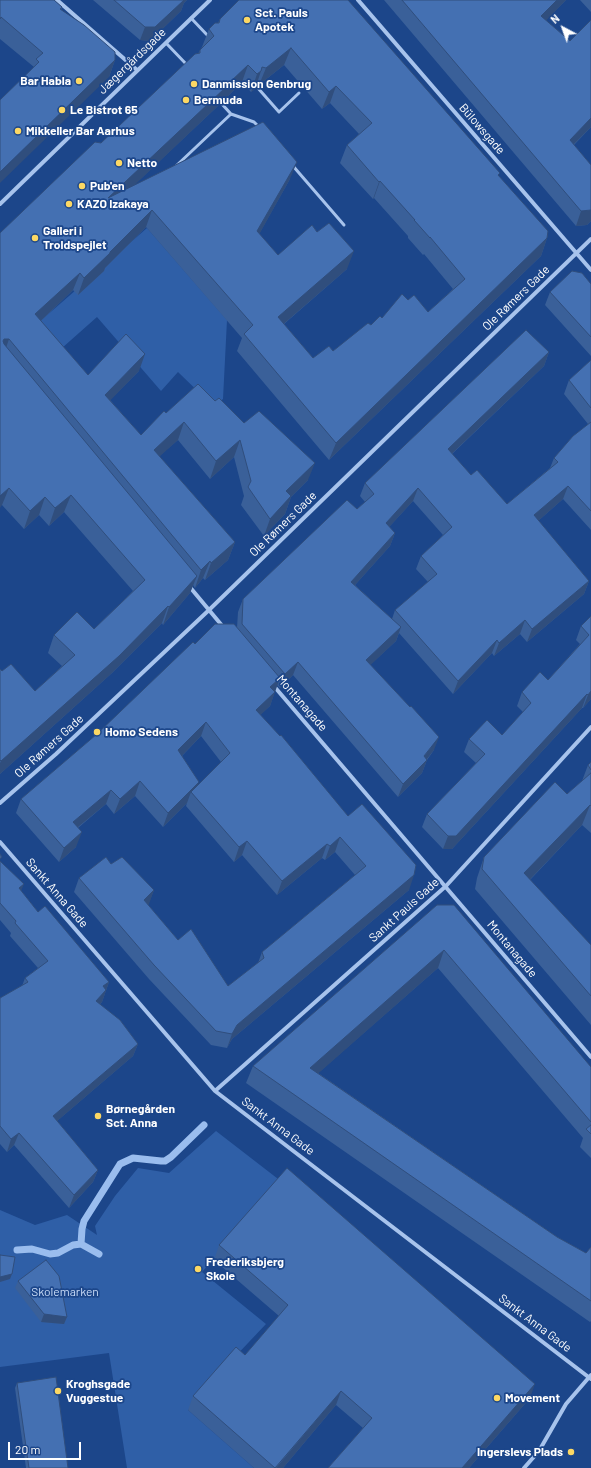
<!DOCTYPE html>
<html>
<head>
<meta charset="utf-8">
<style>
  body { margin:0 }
  #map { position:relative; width:591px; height:1468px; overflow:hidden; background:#1c468a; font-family:Barlow,sans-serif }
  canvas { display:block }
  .north { position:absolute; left:543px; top:8px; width:40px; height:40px; -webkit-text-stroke:3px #1c468a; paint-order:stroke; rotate:319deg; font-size:11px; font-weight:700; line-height:16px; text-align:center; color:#fff }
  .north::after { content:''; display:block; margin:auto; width:14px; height:18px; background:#fff; clip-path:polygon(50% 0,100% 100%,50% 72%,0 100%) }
  .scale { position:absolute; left:8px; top:1442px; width:73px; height:18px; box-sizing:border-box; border:2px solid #fff; border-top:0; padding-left:5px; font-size:12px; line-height:14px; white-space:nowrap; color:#fff; -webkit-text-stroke:3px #1c468a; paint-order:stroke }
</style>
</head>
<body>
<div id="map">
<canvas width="591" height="1468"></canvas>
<div class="north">N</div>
<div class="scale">20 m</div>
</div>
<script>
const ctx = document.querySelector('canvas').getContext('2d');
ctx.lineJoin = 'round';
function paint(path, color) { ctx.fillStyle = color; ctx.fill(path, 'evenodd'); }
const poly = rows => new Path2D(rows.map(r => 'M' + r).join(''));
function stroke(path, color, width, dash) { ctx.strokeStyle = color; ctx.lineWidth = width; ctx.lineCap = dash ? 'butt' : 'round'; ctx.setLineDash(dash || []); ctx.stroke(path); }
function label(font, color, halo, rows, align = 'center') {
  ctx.font = font + ' Barlow,sans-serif'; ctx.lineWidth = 3.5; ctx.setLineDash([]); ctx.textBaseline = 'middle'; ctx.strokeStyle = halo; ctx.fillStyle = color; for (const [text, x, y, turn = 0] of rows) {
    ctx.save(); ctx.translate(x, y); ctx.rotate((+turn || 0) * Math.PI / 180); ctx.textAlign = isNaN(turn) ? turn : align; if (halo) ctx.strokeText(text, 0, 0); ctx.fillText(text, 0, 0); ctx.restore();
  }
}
paint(poly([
  [147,228,227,320,223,399,213,406,178,372,161,391,97,317,53,356,30,330],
  [216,1131,282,1182,202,1272,266,1324,231,1361,188,1410,254,1468,127,1468,109,1353,0,1367,0,1210,35,1225,67,1215,97,1235,95,1226,115,1196,138,1168,169,1173]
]), '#2f5fa7');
stroke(poly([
  [81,1244,82,1229,84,1221,120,1164,133,1158,161,1161,165,1161,171,1157,204,1125],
  [17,1250,32,1249,50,1254,58,1253,73,1245,81,1244,99,1254]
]), '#9abdee', 7);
stroke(poly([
  [191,18,209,37],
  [166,43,188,66],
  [257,87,279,112,299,93],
  [221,103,231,114,254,122,259,127],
  [176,166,231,114],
  [293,166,344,225]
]), '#a7c3ec', 3);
stroke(poly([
  [57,0,137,70],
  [358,0,591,270],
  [0,204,210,0],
  [189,586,224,628],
  [273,685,591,1057],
  [0,803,56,754,209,610,591,239],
  [0,842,215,1091,591,1379],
  [215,1091,446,886,591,727],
  [524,1468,539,1451,566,1404,591,1375]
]), '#a7c3ec', 4);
paint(poly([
  [0,0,62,7,61,10,115,60,109,77,34,67,0,39],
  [93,0,187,0,184,3,181,11,150,41,140,40],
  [239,0,499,176,547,238,541,256,329,460,237,351,242,338,146,227,105,268,104,271,78,295,73,290,41,321,88,375,139,371,110,400,141,435,166,413,215,401,244,423,308,480,291,497,285,514,264,536,241,505,244,496,234,457,210,479,178,440,159,456,235,542,228,560,205,580,203,578,195,588,193,585,190,593,163,625,162,623,112,673,0,774,0,669,2,671,35,691,62,666,48,653,54,635,94,629,133,591,64,512,49,526,39,515,24,529,2,505,0,233,101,143,198,54,200,50,202,47,209,29,218,23,220,19],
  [284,65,322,109,330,103,359,134,347,145,340,163,373,199,374,198,408,236,408,238,423,255,424,254,453,289,428,312,408,300,333,351,313,358,284,324,347,269,278,255,259,234,290,179,133,186,219,105,220,101,223,101,242,82,251,92,255,89,256,85,259,85],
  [384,0,566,0,546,20,570,41,591,20,591,127,574,145,591,165,591,221,587,225,576,226],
  [580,0,591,0,591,12],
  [591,284,591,356,545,305,550,292],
  [549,352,544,366,452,454,471,475,507,504,550,468,554,458,588,424,564,394,569,380,591,360,591,530,563,499,538,521,589,581,584,594,527,642,520,634,494,656,492,653,453,694,399,633,396,641,370,665,434,750,427,760,422,773,398,797,293,675,280,688,277,685,270,706,260,715,409,890,232,1039,227,1048,211,1045,149,979,74,892,79,878,111,864,154,890,148,905,178,940,228,986,258,963,262,952,355,875,335,852,325,860,322,858,277,895,242,855,234,862,186,806,187,803,163,827,135,796,114,814,106,804,78,828,76,847,59,862,16,813,21,799,97,734,195,644,237,628,238,612,243,599,357,509,365,502,360,496,365,483],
  [413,501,443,535,421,556,416,569,428,582,395,610,392,619,355,585,390,546,395,533,389,527],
  [201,736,221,762,198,785,182,756],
  [591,616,591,699,583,708,582,708,452,849,443,849,422,827,427,814,476,763,464,752,469,739,502,735,523,712,517,706,522,692,548,680,580,644,576,640,581,626],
  [591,762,591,833,582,825,530,880,591,945,591,1025,475,889,477,878,484,857,567,794,582,781,588,765],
  [0,854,0,861,21,891,38,912,109,982,102,1002,100,1004,138,1044,133,1056,57,1121,98,1170,93,1182,69,1208,14,1145,7,1152,0,1144,0,998,22,986,25,978,38,968,10,936,11,933,0,920],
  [437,905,591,1067,591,1158,580,1147,583,1138,438,968,318,1073,557,1237,586,1253,591,1247,591,1321,590,1322,246,1083,253,1066],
  [219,1245,530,1398,469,1468,328,1468,363,1428,336,1405,283,1468,254,1468,188,1410,193,1396,245,1355,279,1316,214,1260],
  [18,1281,67,1317,64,1324,41,1322,15,1288],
  [17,1383,68,1468,26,1468,15,1388]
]), '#3a6099');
paint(poly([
  [182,0,187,0,184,3,181,11,150,41,140,40,145,27],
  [557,0,566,0,536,31,541,16],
  [291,48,284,65,259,85,266,68],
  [115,60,109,77,0,183,0,172],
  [248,65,242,82,223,101,220,101,219,105,102,216,108,198,225,84],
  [261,71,255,89,251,92,257,74],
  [336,86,330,103,322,109,329,92],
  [591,118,591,127,564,154,570,140],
  [297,162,290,179,251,249,257,231],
  [380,181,374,198,373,199,379,182],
  [152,210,146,227,105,268,104,271,78,295,84,278],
  [591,210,591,221,587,225,576,226,581,211],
  [547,238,541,256,329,460,336,443],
  [354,251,347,269,272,334,278,317],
  [80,273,73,290,29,332,35,314],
  [4,339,9,339,3,357,3,341],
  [549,352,544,366,443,462,448,449],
  [145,354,139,371,99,412,105,395],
  [184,422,178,440,148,467,154,450],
  [240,440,234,457,210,479,216,461],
  [315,463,308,480,291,497,285,514,264,536,270,519,286,491],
  [568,486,563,499,529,529,534,515],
  [9,488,2,505,0,508,0,496],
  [418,488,413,501,381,536,386,523],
  [71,495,64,512,49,526,55,508],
  [45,497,39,515,24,529,30,511],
  [395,533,390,546,346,595,351,582],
  [235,542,228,560,205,580,211,563],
  [210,561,203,578,195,588,201,570],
  [197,576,190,593,163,625,169,607],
  [589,581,584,594,527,642,532,629],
  [168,606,162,623,112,673,0,774,0,763,1,761],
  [525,620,520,634,494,656,499,643],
  [401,627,396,641,361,674,366,660],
  [497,640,492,653,453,694,458,681],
  [298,662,293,675,280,688,285,674],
  [280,678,270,706,251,724,256,710,270,687],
  [591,691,591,699,583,708,588,695],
  [587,694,582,708,452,849,443,849,448,836],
  [206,722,201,736,173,765,178,750],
  [439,737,434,750,423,764,427,760,422,773,398,797,403,784],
  [140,781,135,796,114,814,120,799],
  [199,782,194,795,191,792,187,803,163,827,168,813],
  [111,790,106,804,67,836,73,822],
  [590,805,582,825,516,894,524,873],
  [82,832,76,847,59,862,64,848],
  [340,837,335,852,325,860,330,846],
  [247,841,242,855,234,862,239,847],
  [327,844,322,858,277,895,282,881],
  [414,875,409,890,232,1039,227,1048,232,1034,237,1025],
  [24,884,19,896,19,888],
  [154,890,149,904,139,915,144,900],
  [444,950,438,968,304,1086,310,1068],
  [109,982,102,1002,91,1013,96,1001,103,986],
  [138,1044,133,1056,49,1128,53,1116],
  [19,1133,14,1145,7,1152,11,1139],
  [98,1170,93,1182,69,1208,74,1195],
  [12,1274,10,1279,0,1282,0,1277],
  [44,1314,67,1317,64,1324,41,1322],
  [535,1384,530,1398,469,1468,462,1468],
  [341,1391,336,1405,283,1468,276,1468]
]), '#304e7d');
const building = poly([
  [0,0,54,0,62,7,60,9,84,25,115,52,115,60,0,172,0,100,39,62,36,59,43,53,1,17,0,19,0,0],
  [114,0,184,0,155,27,145,27,114,0],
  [239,0,348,0,500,173,498,175,548,231,547,238,336,443,244,334,253,325,152,210,110,252,110,253,84,278,80,273,35,314,88,375,126,334,145,354,105,395,141,435,164,411,166,413,198,384,215,401,219,398,244,423,259,411,315,463,286,491,291,496,270,519,248,487,251,481,240,440,216,461,184,422,154,450,235,542,211,563,210,561,201,570,9,339,4,339,3,341,4,344,197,576,169,607,168,606,119,656,1,761,0,760,0,669,2,671,11,664,35,691,75,655,54,635,77,612,94,629,145,580,71,495,55,508,45,497,30,511,9,488,0,496,0,233,95,142,101,143,195,54,200,53,200,50,214,36,209,29,215,23,219,23,220,19,239,0],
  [291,48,329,92,336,86,372,123,347,145,379,182,380,181,415,220,414,220,430,238,430,237,465,279,428,312,414,295,408,300,402,294,382,318,380,316,371,325,368,323,333,351,329,346,313,358,278,317,354,251,329,223,317,232,312,225,278,255,257,231,297,162,263,122,108,198,225,88,225,84,229,83,248,65,257,74,261,71,262,67,266,68,291,48],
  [402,0,557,0,541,16,570,41,591,20,591,118,570,140,591,165,591,210,581,211,402,0],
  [572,271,582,273,591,284,591,337,550,292,572,271],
  [526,330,549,352,448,449,471,475,477,470,507,504,558,462,554,458,573,436,591,422,591,511,568,486,534,515,589,581,532,629,525,620,499,643,497,640,458,681,395,610,437,574,421,556,452,527,418,488,386,523,395,533,351,582,401,627,366,660,410,707,411,706,439,737,424,756,427,760,403,784,298,662,285,674,242,624,243,599,347,500,357,509,374,494,365,483,526,330],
  [591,360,591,408,569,380,591,360],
  [591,616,591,691,588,695,587,694,456,836,448,836,427,814,485,754,469,739,487,720,502,735,531,703,522,692,540,672,548,680,589,635,581,626,591,616],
  [215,624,234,624,280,678,270,687,275,692,256,710,280,736,281,735,348,816,362,804,416,865,414,875,237,1025,232,1034,216,1031,154,965,79,878,106,857,111,864,122,857,154,890,144,900,178,940,191,929,228,986,264,958,262,952,366,866,340,837,330,846,327,844,282,881,247,841,239,847,191,792,230,753,206,722,178,750,199,782,168,813,140,781,120,799,111,790,73,822,82,832,64,848,21,799,97,734,193,642,195,644,215,624],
  [591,762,591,770,588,765,591,762],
  [591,773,591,806,590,805,524,873,591,945,591,996,482,869,484,857,555,782,567,794,591,773],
  [0,854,2,857,0,859,0,854],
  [0,861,24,884,19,888,38,912,45,906,109,982,103,986,106,990,96,1001,120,1020,138,1044,53,1116,98,1170,74,1195,19,1133,11,1139,0,1126,0,998,28,982,25,978,48,961,15,923,16,921,0,903,0,861],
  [437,905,454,905,591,1067,591,1122,444,950,310,1068,557,1237,586,1253,591,1247,591,1301,253,1066,437,905],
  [591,1125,591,1134,586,1129,591,1125],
  [287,1168,535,1384,462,1468,328,1468,372,1418,341,1391,275,1468,193,1396,236,1347,245,1355,288,1305,219,1245,287,1168],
  [0,1255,15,1257,12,1274,0,1277,0,1255],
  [46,1260,59,1276,67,1317,44,1314,18,1281,46,1260],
  [56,1377,68,1468,29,1468,17,1383,56,1377]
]);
paint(building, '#4470b2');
stroke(building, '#304e7d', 1);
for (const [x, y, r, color] of [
  [247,20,4,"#fcd864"],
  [79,81,4,"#fcd864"],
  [194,84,4,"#fcd864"],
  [186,100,4,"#fcd864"],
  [62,110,4,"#fcd864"],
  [18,131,4,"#fcd864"],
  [119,163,4,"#fcd864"],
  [82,186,4,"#fcd864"],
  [69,204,4,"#fcd864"],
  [35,238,4,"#fcd864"],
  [97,732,4,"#fcd864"],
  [98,1116,4,"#fcd864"],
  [198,1269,4,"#fcd864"],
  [58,1391,4,"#fcd864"],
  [497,1398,4,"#fcd864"],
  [571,1452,4,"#fcd864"]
]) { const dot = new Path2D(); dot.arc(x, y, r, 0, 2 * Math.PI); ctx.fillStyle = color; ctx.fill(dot); stroke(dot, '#1c468a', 1.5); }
label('bold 12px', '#fff', '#1c468a', [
  ["Sct. Pauls",255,13],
  ["Apotek",255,27],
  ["Bar Habla",71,81,"right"],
  ["Danmission Genbrug",202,84],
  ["Bermuda",194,100],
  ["Le Bistrot 65",70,110],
  ["Mikkeller Bar Aarhus",26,131],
  ["Netto",127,163],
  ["Pub'en",90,186],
  ["KAZO Izakaya",77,204],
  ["Galleri i",43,231],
  ["Troldspejlet",43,245],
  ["Homo Sedens",105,732],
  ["Børnegården",106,1109],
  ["Sct. Anna",106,1123],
  ["Frederiksbjerg",206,1262],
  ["Skole",206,1276],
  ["Kroghsgade",66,1384],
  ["Vuggestue",66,1398],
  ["Movement",505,1398],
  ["Ingerslevs Plads",563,1452,"right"]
], 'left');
label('12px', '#fff', '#1c468a', [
  ["Jægergårdsgade",132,61,-44],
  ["Bülowsgade",482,129,49],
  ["Ole Rømers Gade",516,298,-44],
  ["Ole Rømers Gade",283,524,-44],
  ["Montanagade",302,703,49],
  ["Ole Rømers Gade",49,746,-42],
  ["Sankt Anna Gade",57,893,49],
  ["Sankt Pauls Gade",404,910,-42],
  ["Montanagade",512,949,50],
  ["Sankt Anna Gade",278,1126,37],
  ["Sankt Anna Gade",535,1323,37]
]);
label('12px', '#ccdef9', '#1c468a', [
  ["Skolemarken",65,1292]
]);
</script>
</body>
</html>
